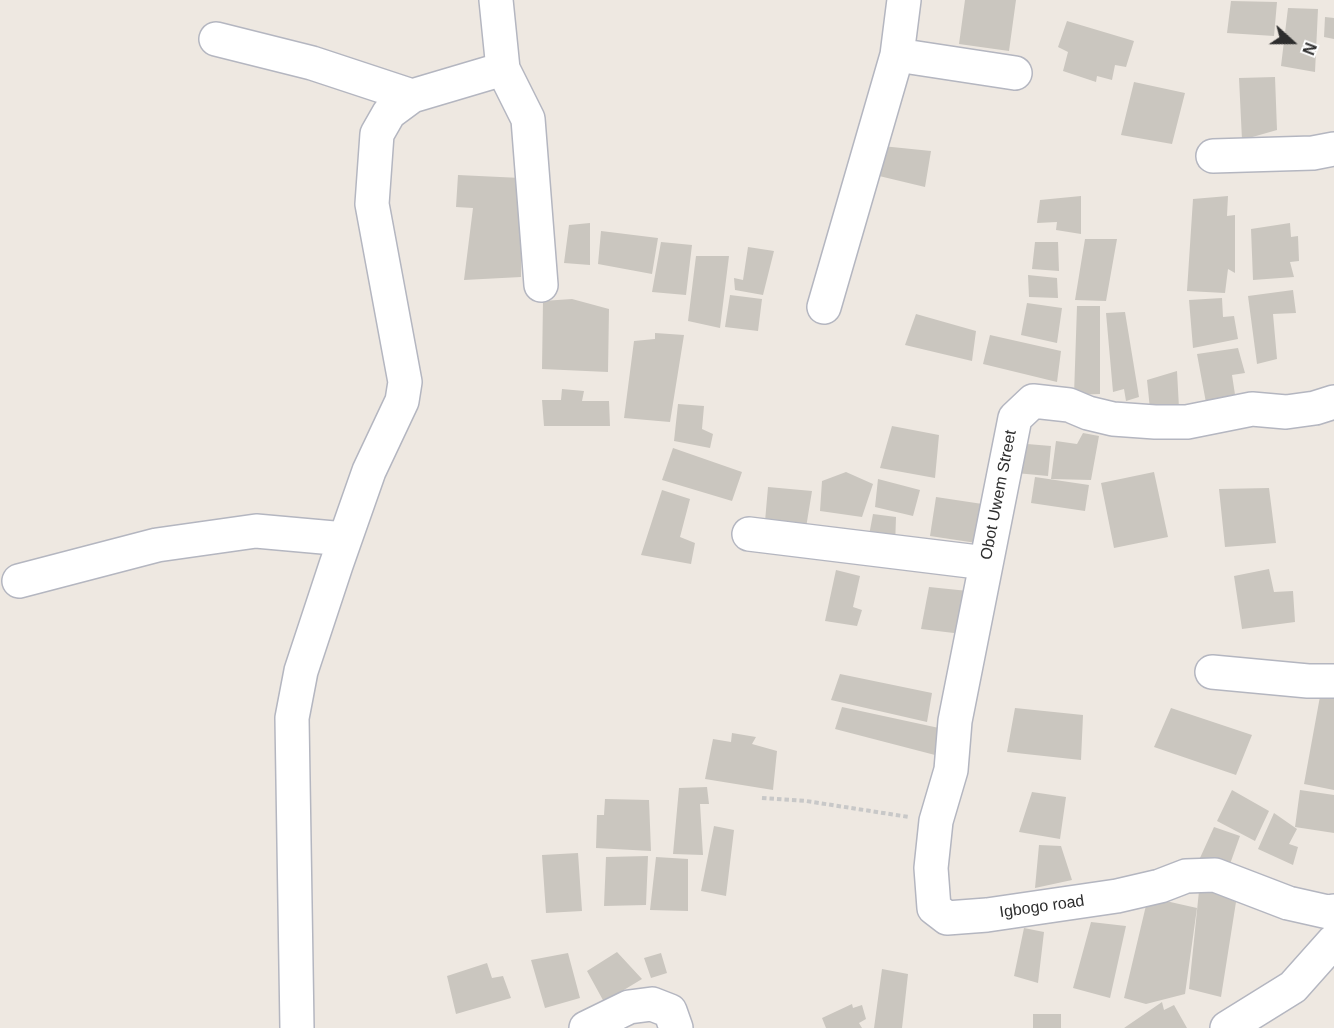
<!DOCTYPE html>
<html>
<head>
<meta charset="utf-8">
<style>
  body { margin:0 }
  #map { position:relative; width:1334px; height:1028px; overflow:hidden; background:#eee8e1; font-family:Helvetica,sans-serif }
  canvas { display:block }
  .north { position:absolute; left:1262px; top:12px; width:60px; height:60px; -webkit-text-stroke:4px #fff; paint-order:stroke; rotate:111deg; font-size:16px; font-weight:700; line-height:24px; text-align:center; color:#2d2d2d }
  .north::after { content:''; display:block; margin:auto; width:21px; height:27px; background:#2d2d2d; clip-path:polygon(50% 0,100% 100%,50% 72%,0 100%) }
</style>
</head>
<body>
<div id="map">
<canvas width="1334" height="1028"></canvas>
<div class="north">N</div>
</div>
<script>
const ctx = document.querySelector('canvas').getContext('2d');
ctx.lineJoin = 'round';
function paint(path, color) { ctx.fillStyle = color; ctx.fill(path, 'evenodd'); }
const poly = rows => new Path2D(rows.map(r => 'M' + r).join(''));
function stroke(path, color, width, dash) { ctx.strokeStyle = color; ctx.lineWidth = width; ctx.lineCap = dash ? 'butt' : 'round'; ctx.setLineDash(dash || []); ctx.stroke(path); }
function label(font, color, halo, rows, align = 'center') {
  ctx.font = font + ' Helvetica,sans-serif'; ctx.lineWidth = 5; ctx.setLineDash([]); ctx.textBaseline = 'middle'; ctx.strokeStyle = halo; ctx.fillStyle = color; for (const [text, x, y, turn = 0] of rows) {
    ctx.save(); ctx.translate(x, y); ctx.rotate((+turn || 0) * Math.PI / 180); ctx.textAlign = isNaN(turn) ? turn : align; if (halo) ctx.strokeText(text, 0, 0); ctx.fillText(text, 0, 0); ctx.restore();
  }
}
paint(poly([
  [965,0,1016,0,1009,51,959,44],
  [1231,1,1277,2,1274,36,1227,33],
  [1288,8,1318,9,1315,72,1281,66],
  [1325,17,1334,18,1334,39,1324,37],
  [1067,21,1134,41,1126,67,1115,65,1112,80,1097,76,1096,82,1063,71,1068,52,1058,47],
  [1275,77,1277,130,1242,140,1239,78],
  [1134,82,1185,93,1172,144,1121,135],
  [882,146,931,151,925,187,875,175],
  [458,175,521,178,521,277,464,280,473,208,456,207],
  [1081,196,1081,234,1056,230,1057,222,1037,223,1040,200],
  [1228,196,1227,216,1235,215,1235,273,1228,269,1225,293,1187,291,1193,199],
  [590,223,590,265,564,263,569,225],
  [1290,223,1291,237,1298,236,1299,261,1290,262,1294,277,1253,280,1251,229],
  [601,231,658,238,652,274,598,264],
  [1085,239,1117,239,1106,301,1075,300],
  [661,242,692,245,686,295,652,292],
  [1035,242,1058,242,1059,271,1032,269],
  [748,247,774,251,763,295,735,290,734,278,743,280],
  [696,256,729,256,720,328,688,321],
  [1028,275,1057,278,1058,298,1029,297],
  [1293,290,1296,313,1273,314,1277,359,1257,364,1248,296],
  [730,295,762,299,758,331,725,327],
  [1222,298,1223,317,1234,316,1238,339,1193,348,1189,300],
  [572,299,609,309,608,372,542,369,543,301],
  [1027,303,1062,308,1057,343,1021,335],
  [1077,306,1100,306,1100,394,1074,395],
  [1125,312,1139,397,1126,401,1124,389,1113,392,1106,313],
  [916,314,976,331,972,361,905,345],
  [655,333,684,335,670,422,624,418,634,341,655,339],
  [990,335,1061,351,1057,382,983,364],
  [1238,348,1245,373,1232,375,1236,401,1207,408,1197,354],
  [1177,371,1179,408,1150,409,1147,380],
  [562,389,584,391,582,401,609,401,610,426,544,426,542,400,561,400],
  [678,404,704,406,702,429,713,434,710,448,674,441],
  [892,426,939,435,935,478,880,468],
  [1083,433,1099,436,1091,480,1051,479,1056,441,1077,444],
  [1027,444,1051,446,1048,476,1016,473],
  [673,448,742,472,732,501,662,480],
  [846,472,873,484,862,517,820,511,822,481],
  [1154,472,1168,537,1114,548,1101,483],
  [1035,477,1089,485,1085,511,1031,503],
  [878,479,920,490,913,516,875,507],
  [768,487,812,491,805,534,764,533],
  [1269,488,1276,543,1225,547,1219,489],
  [662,490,690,499,680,537,695,543,691,564,641,555],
  [936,497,989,505,983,544,930,536],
  [873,514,896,517,895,547,867,546],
  [1269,569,1274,592,1293,591,1295,622,1242,629,1234,576],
  [836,570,860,576,853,607,862,610,857,626,825,621],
  [929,587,968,591,962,634,921,629],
  [840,674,932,693,927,722,831,700],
  [1321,691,1334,693,1334,790,1304,784],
  [842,707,939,728,935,755,835,729],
  [1015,708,1083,715,1081,760,1007,752],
  [1171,708,1252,735,1236,775,1154,747],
  [732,733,756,737,752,744,777,751,773,790,705,779,713,739,731,742],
  [707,787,709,804,700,804,703,855,673,854,679,788],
  [1232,790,1269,811,1255,841,1217,821],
  [1300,790,1334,795,1334,833,1295,827],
  [1032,792,1066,797,1060,839,1019,832],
  [605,799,649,800,651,851,596,848,597,815,604,815],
  [1274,813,1297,829,1289,844,1298,847,1293,865,1258,849],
  [714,826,734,830,726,896,701,891],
  [1214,827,1240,836,1230,864,1200,858],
  [1039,845,1061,846,1072,880,1035,888],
  [578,853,582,911,546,913,542,855],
  [648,856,646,905,604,906,606,857],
  [656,857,688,859,688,911,650,910],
  [1199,891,1217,893,1236,902,1221,997,1189,989],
  [1148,897,1197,908,1185,994,1146,1004,1124,998],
  [1091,922,1126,926,1110,998,1073,988],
  [1024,928,1044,932,1038,983,1014,976],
  [617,952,642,979,604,1002,587,971],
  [568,953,580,998,545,1008,531,960],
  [661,953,667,973,651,978,644,958],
  [487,963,492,978,503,976,511,998,456,1014,447,976],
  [882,969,908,974,902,1028,874,1028],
  [1162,1002,1164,1010,1174,1005,1187,1028,1124,1028],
  [852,1004,853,1008,862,1005,866,1019,859,1023,862,1028,826,1028,822,1018],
  [1033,1014,1061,1014,1061,1028,1033,1028]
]), '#cac6bf');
const minor = poly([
  [496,0,503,69,528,119,541,285],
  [216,39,312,63,412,96],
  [897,55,1015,73],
  [1213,156,1313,153,1334,149],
  [824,307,897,55,904,0],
  [1334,402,1315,408,1286,412,1252,409,1187,422,1155,422,1113,419,1088,413,1069,405,1033,401,1015,418,955,721,951,770,936,821,931,868,934,908,947,918,987,915,1117,896,1160,886,1186,876,1215,875,1288,903,1328,912,1334,911],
  [749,534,986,563],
  [19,581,157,545,256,531,345,539],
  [1212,672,1308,681,1334,681],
  [297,1028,292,718,301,671,336,565,369,471,402,401,405,382,372,204,377,134,389,113,412,96,503,69],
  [586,1028,629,1007,652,1004,670,1011,676,1028],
  [1227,1028,1293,987,1334,941]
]);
stroke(minor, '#b4b6c0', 36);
stroke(poly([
  [762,798,806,801,909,817]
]), '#c8c8c8', 4, [4.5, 3]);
stroke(minor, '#fff', 33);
label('16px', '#2d2d2d', '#fff', [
  ["Obot Uwem Street",999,495,-79],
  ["Igbogo road",1042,907,-8]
]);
</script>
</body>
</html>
